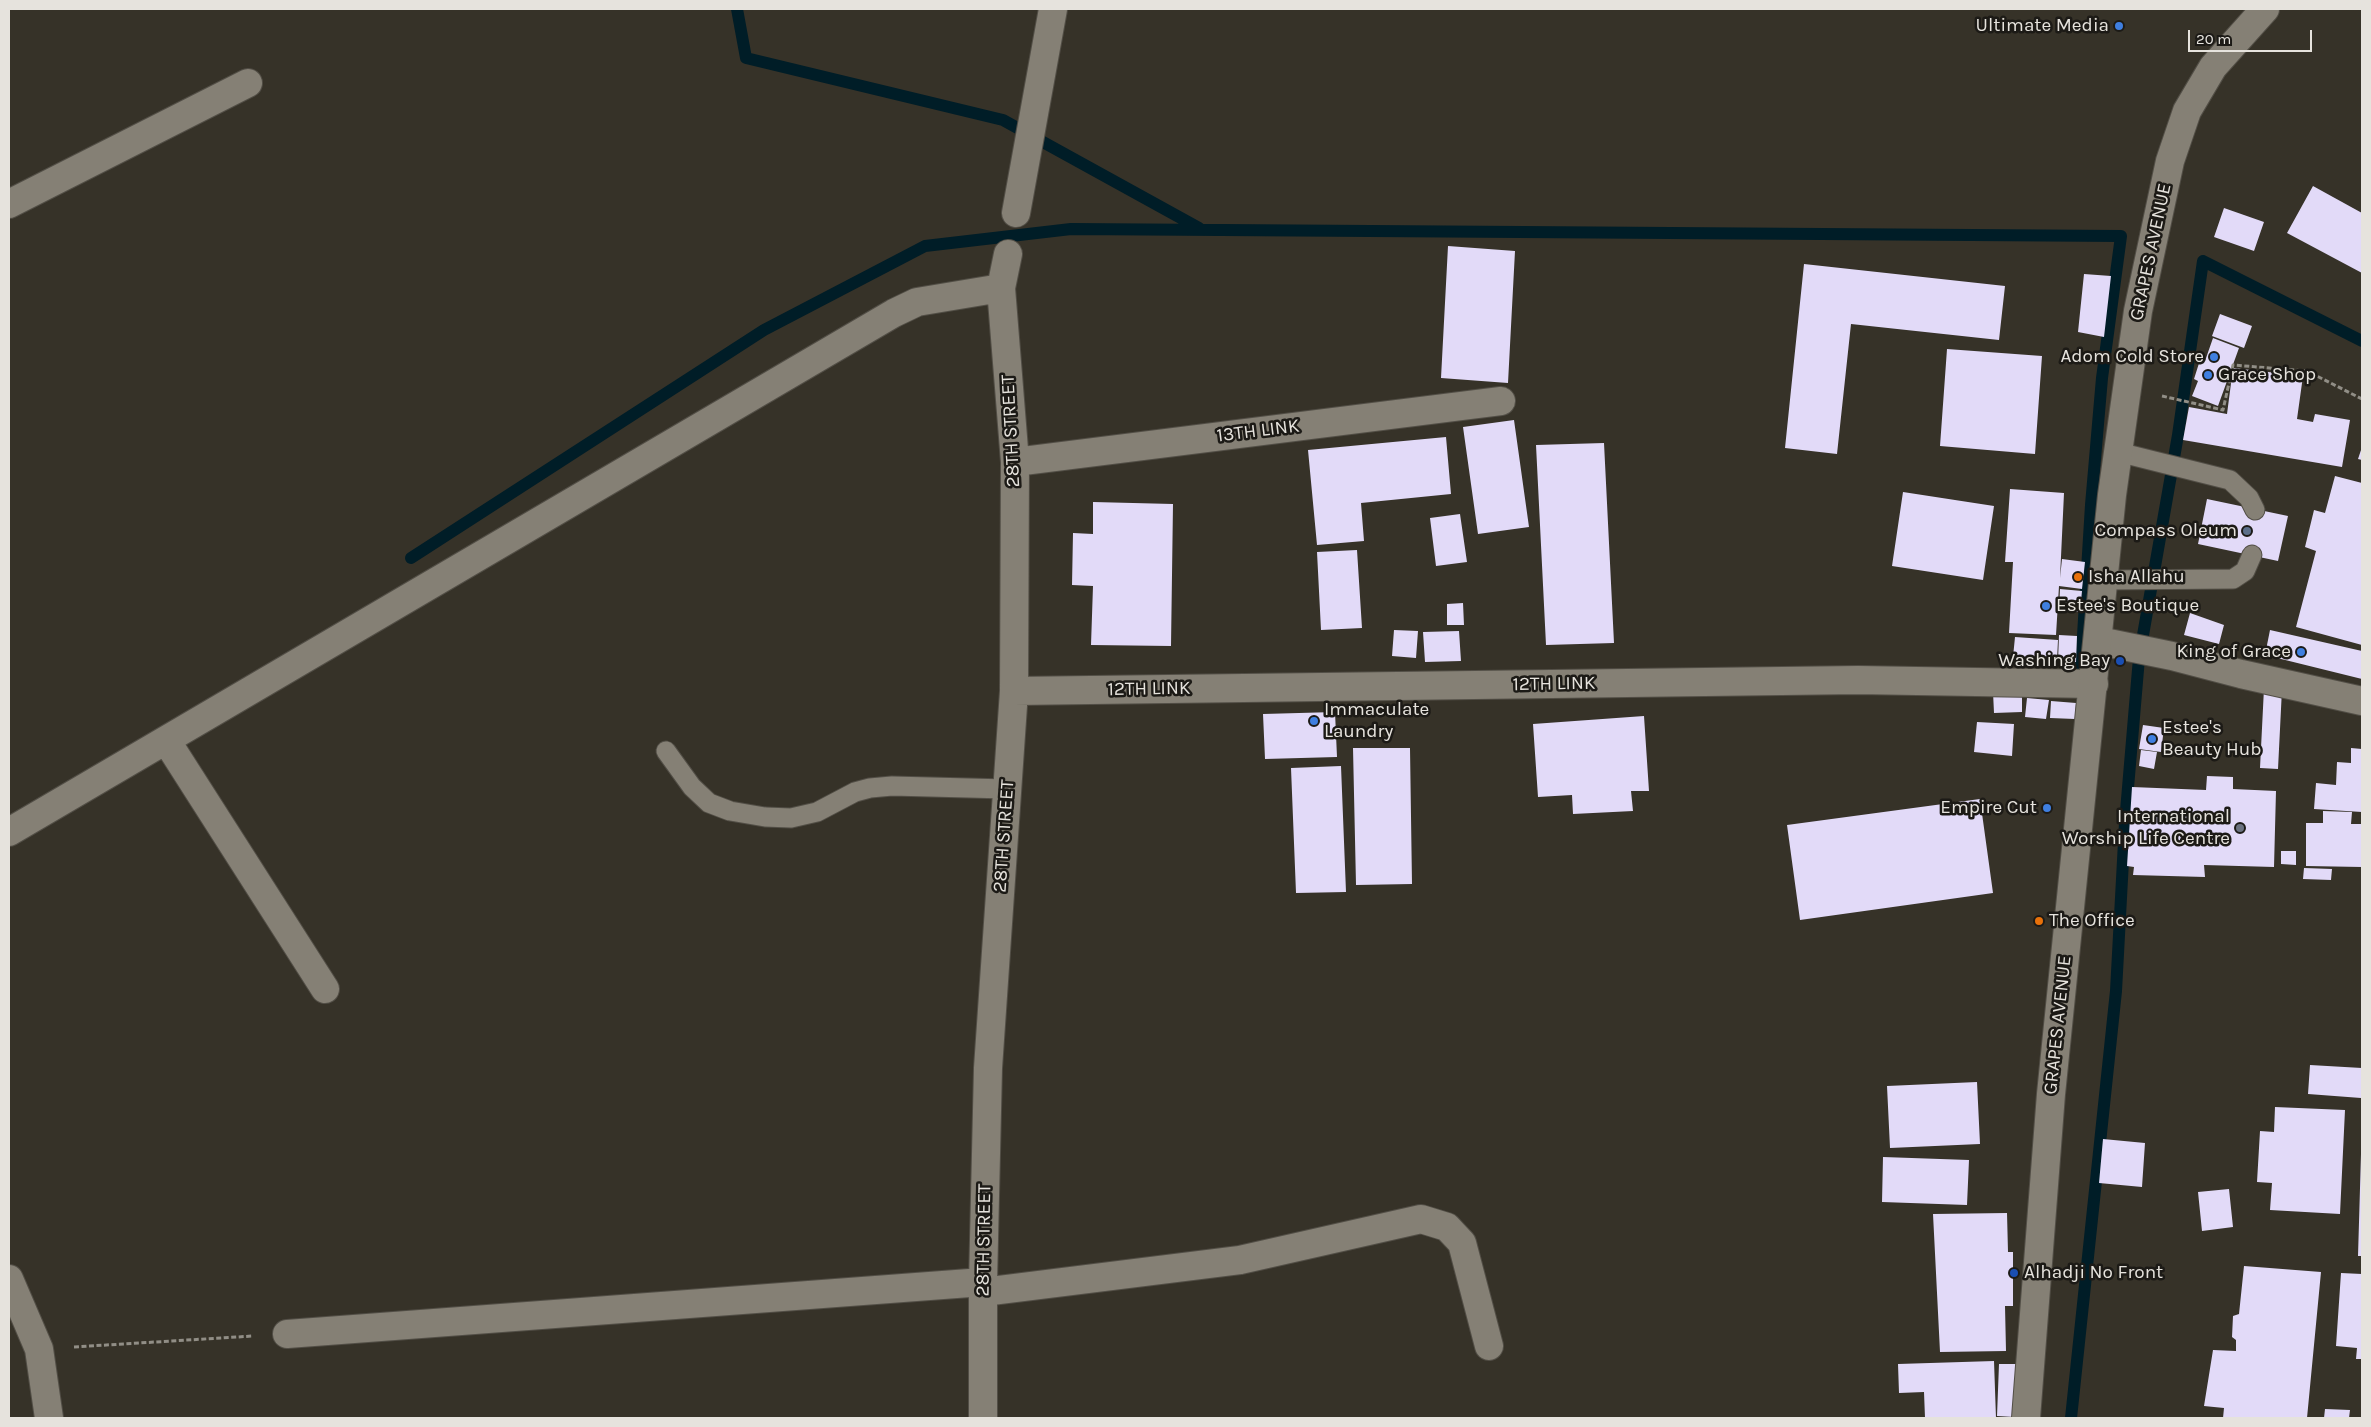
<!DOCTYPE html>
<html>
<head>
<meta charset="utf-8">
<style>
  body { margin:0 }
  #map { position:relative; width:2371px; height:1427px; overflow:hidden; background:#363228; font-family:Karla,sans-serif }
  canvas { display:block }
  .frame { position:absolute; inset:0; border:10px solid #e6e3dd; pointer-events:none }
  .scale { position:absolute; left:2188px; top:30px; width:124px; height:22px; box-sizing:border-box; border:2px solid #e6e3dd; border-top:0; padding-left:6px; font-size:15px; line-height:18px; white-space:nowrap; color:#e6e3dd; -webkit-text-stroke:4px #1c1a16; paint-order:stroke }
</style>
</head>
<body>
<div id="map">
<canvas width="2371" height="1427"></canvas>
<div class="frame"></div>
<div class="scale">20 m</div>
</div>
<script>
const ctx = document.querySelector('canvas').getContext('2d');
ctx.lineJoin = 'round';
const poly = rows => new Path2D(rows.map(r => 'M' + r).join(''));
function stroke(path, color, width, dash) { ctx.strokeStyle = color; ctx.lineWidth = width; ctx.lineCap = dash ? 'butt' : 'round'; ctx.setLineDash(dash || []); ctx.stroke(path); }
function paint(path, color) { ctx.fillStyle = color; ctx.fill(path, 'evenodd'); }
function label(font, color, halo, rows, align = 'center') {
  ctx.font = font + ' Karla,sans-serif'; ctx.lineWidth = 5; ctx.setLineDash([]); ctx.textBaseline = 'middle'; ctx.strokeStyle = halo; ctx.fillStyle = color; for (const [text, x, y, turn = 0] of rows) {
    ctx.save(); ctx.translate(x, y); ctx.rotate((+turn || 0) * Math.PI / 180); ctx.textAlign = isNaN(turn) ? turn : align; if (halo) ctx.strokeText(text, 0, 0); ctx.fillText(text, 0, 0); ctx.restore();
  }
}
stroke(poly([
  [737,9,746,58,1003,120,1199,228],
  [411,558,764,330,925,246,1071,229,2121,236,2102,378,2091,505,2081,668],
  [2071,1418,2116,991,2125,823,2139,658,2178,435,2203,261,2362,341]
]), '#001d27', 12);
paint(poly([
  [2313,186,2362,213,2362,273,2287,233],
  [2224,208,2264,222,2254,251,2214,237],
  [1448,246,1515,251,1508,383,1441,378],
  [1804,264,2005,286,1999,340,1851,324,1837,454,1785,448],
  [2084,274,2111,276,2104,337,2078,332],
  [2220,314,2252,326,2244,348,2212,336],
  [2213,338,2239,348,2218,406,2192,396,2198,381,2194,379,2200,360,2205,361],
  [1947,349,2042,356,2035,454,1940,446],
  [2233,368,2303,376,2297,419,2313,422,2315,414,2350,420,2342,467,2183,440,2189,407,2227,414],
  [1514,420,1529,527,1478,534,1463,427],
  [1446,437,1451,494,1361,503,1364,541,1317,545,1308,450],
  [1604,443,1614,643,1546,645,1536,445],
  [2362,447,2362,460,2358,459],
  [2335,476,2362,483,2362,645,2296,627,2316,551,2305,547,2314,510,2325,513],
  [2010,489,2064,493,2060,578,2062,559,2085,562,2082,589,2059,586,2056,635,2009,633,2013,562,2005,562],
  [1903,492,1994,506,1983,580,1892,566],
  [2207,499,2288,516,2278,561,2198,544],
  [1093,502,1173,504,1171,646,1091,645,1093,586,1072,585,1073,533,1093,534],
  [1460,514,1467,562,1436,566,1430,518],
  [1357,550,1362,628,1321,630,1317,552],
  [2060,589,2082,591,2080,612,2059,610],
  [1463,603,1464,625,1447,625,1447,604],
  [2190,613,2224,625,2219,644,2184,635],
  [1394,630,1418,631,1416,658,1392,656],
  [2270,630,2362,651,2362,679,2265,655],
  [1459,631,1461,661,1425,662,1423,632],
  [2059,635,2077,636,2076,662,2058,661],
  [2015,637,2058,640,2057,660,2013,657],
  [2264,688,2282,689,2278,769,2260,768],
  [1993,692,2022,692,2022,712,1994,713],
  [2027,698,2049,700,2046,719,2025,717],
  [2051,701,2076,703,2075,719,2050,718],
  [1335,712,1337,757,1265,759,1263,714],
  [1644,716,1649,791,1631,791,1633,811,1573,814,1572,795,1538,797,1533,724],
  [1977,722,2014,724,2012,756,1974,752],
  [2143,725,2164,728,2161,752,2139,749],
  [1353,748,1410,748,1412,884,1356,885],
  [2351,748,2362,749,2362,812,2314,809,2316,783,2336,785,2337,762,2351,763],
  [2141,750,2157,752,2154,769,2139,766],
  [1341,766,1346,892,1296,893,1291,768],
  [2207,776,2233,777,2233,789,2276,791,2274,867,2204,865,2205,877,2133,875,2134,867,2127,866,2132,787,2206,790],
  [1980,799,1993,893,1800,920,1787,825],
  [2323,811,2352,812,2351,824,2362,824,2362,867,2306,866,2306,823,2323,823],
  [2281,851,2296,851,2296,865,2281,864],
  [2304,868,2332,869,2331,880,2303,879],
  [2310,1065,2362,1068,2361,1098,2308,1094],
  [1977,1082,1980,1144,1890,1148,1887,1086],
  [2275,1107,2345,1110,2340,1214,2270,1210,2272,1183,2257,1182,2260,1131,2274,1132],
  [2103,1139,2145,1143,2142,1187,2099,1183],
  [2361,1154,2362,1154,2362,1256,2358,1256],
  [1883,1157,1969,1160,1967,1205,1882,1202],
  [2229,1189,2233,1227,2202,1231,2198,1192],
  [2007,1213,2008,1252,2013,1252,2013,1306,2005,1306,2006,1351,1940,1352,1933,1214],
  [2244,1266,2321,1272,2307,1418,2223,1418,2224,1408,2204,1406,2213,1350,2236,1351,2236,1340,2232,1337,2233,1316,2239,1314],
  [2341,1273,2362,1274,2362,1359,2356,1359,2357,1348,2336,1346],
  [1994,1361,1996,1418,1925,1418,1924,1392,1899,1393,1898,1364],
  [1999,1364,2016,1364,2014,1417,1997,1416],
  [2325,1409,2350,1410,2349,1418,2324,1418]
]), '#e2daf8');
const lane = poly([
  [2118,452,2230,480,2249,498,2255,510],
  [2104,580,2233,579,2245,571,2252,555],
  [666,751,692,787,709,803,730,811,765,817,791,818,817,812,855,792,870,788,892,786,1007,789]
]);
const street = poly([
  [9,204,248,83],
  [1016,213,1053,9],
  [1015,462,1501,401],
  [2099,641,2172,656,2241,674,2362,701],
  [1014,691,1858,680,2094,684],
  [166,740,325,989],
  [9,832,894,313,917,302,1001,288],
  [9,1279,39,1349,49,1418],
  [983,1292,1240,1260,1421,1219,1447,1227,1462,1243,1489,1346],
  [287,1334,983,1282],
  [983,1418,983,1282,988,1068,1014,691,1015,462,1001,288,1008,254]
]);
const secondary = poly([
  [2026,1418,2051,1094,2112,495,2138,311,2170,161,2187,111,2213,67,2265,9]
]);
stroke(lane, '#524e46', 21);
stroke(street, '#524e46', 30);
stroke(secondary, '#524e46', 30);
stroke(poly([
  [2162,396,2223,410,2233,365,2307,371,2362,399],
  [74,1347,253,1336]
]), '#918e86', 3, [5, 2.5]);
stroke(lane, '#858075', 19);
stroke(street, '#858075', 28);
stroke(secondary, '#858075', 28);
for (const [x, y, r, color] of [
  [2119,26,5,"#3f7fe0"],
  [2214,357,5,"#3f7fe0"],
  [2208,375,5,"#3f7fe0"],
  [2247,531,5,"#5c6f8a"],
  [2078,577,5,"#e8710a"],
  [2046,606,5,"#3f7fe0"],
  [2301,652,5,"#3f7fe0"],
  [2120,661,5,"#1a4fb4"],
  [1314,721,5,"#3f7fe0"],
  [2152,739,5,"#3f7fe0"],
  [2047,808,5,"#3f7fe0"],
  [2240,828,5,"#6b7280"],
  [2039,921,5,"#e8710a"],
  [2014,1273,5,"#1a4fb4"]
]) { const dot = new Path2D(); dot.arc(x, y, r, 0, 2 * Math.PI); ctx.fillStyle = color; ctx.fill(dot); stroke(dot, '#1c1a16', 2); }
label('19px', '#e6e3dd', '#1c1a16', [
  ["Ultimate Media",2109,26],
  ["Adom Cold Store",2204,357],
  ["Grace Shop",2218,375,"left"],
  ["Compass Oleum",2237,531],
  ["Isha Allahu",2088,577,"left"],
  ["Estee's Boutique",2056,606,"left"],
  ["King of Grace",2291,652],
  ["Washing Bay",2110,661],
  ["Immaculate",1324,710,"left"],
  ["Laundry",1324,732,"left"],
  ["Estee's",2162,728,"left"],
  ["Beauty Hub",2162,750,"left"],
  ["Empire Cut",2037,808],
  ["International",2230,817],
  ["Worship Life Centre",2230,839],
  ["The Office",2049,921,"left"],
  ["Alhadji No Front",2024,1273,"left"]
], 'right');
label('19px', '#e6e3dd', '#1c1a16', [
  ["GRAPES AVENUE",2151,252,-78],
  ["28TH STREET",1011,431,-93],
  ["13TH LINK",1258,431,-7],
  ["12TH LINK",1554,684,-1],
  ["12TH LINK",1149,689,-1],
  ["28TH STREET",1004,836,-86],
  ["GRAPES AVENUE",2058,1025,-84],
  ["28TH STREET",984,1240,-89]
]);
</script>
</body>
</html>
